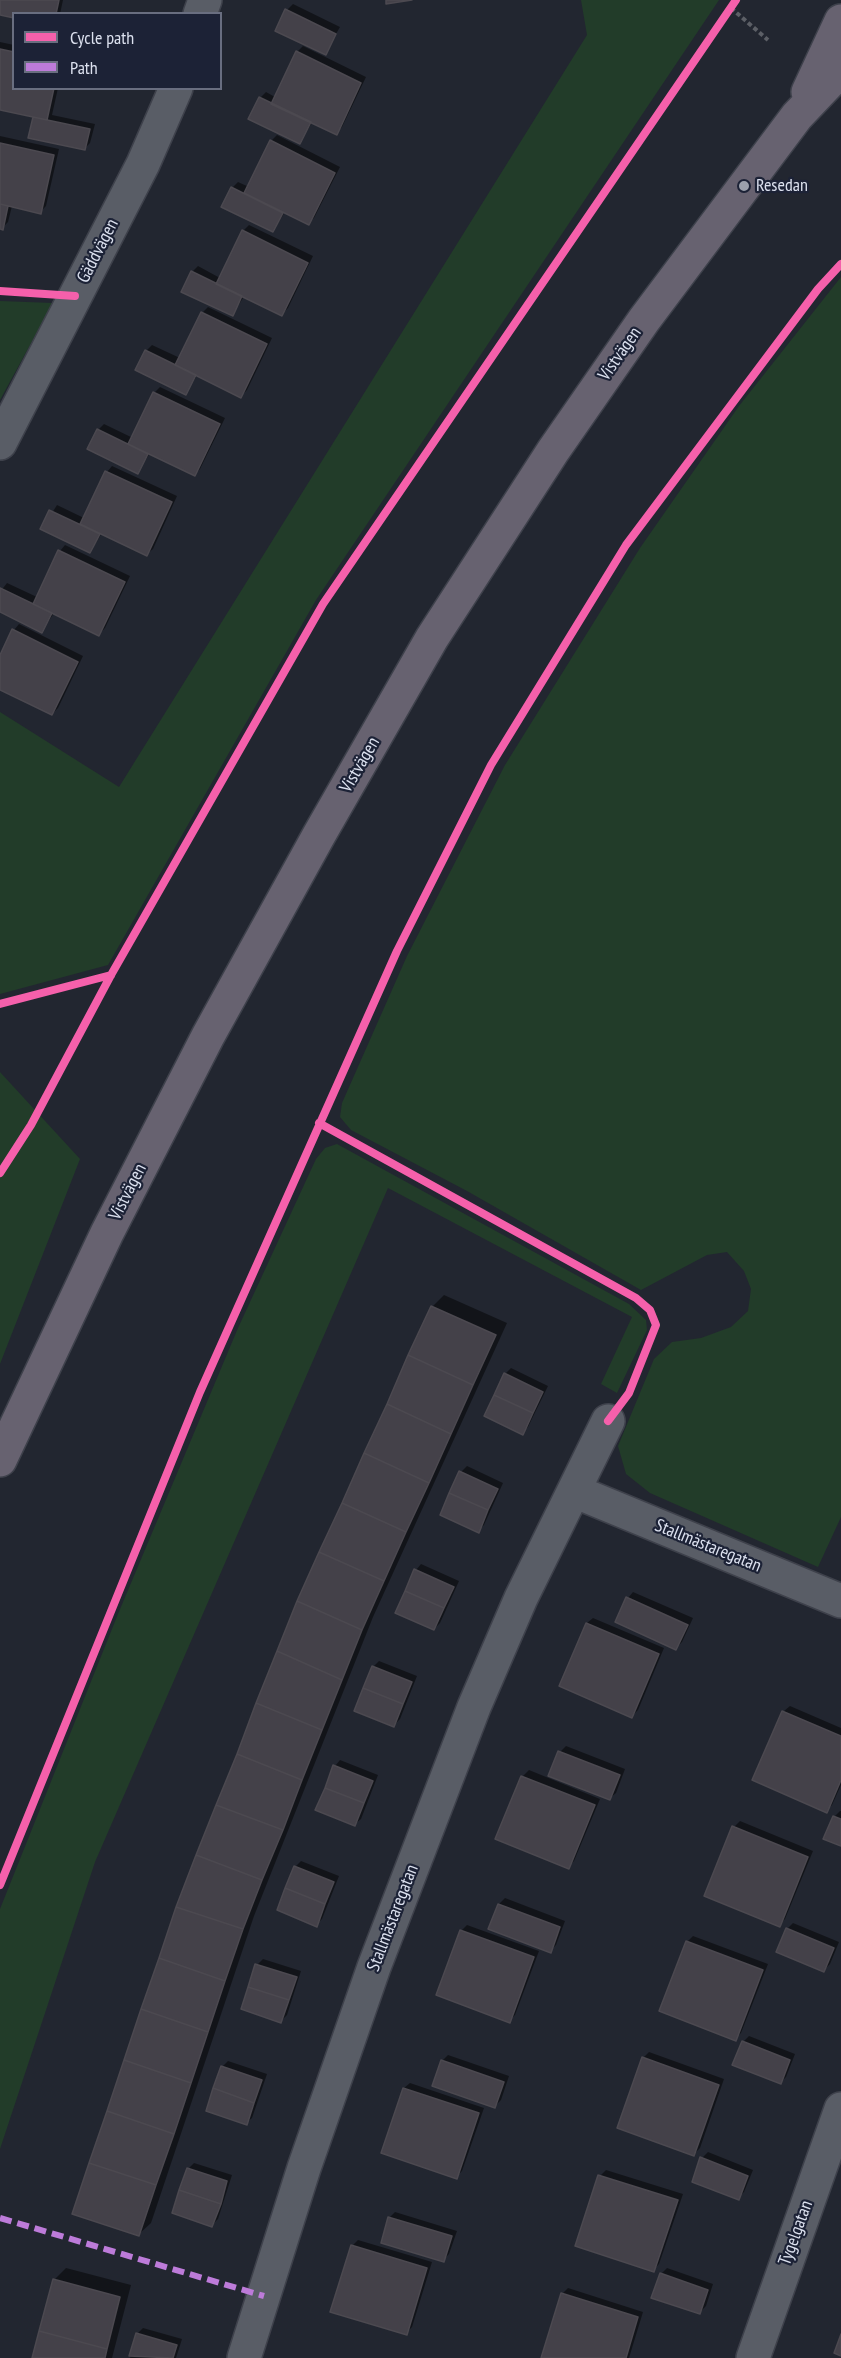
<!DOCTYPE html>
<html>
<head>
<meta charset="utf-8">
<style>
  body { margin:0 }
  #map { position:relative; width:841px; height:2358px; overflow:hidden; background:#222630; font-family:"PT Sans Narrow",sans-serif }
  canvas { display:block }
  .legend { position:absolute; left:12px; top:12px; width:210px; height:78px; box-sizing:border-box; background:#1c2236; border:2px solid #696e80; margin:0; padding:8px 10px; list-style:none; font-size:18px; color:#dce1ef }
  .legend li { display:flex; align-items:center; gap:12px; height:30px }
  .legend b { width:30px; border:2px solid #696e80 }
</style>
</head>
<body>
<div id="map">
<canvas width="841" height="2358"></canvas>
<ul class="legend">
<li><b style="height:8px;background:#f560ab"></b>Cycle path</li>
<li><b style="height:8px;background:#bd7bd9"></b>Path</li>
</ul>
</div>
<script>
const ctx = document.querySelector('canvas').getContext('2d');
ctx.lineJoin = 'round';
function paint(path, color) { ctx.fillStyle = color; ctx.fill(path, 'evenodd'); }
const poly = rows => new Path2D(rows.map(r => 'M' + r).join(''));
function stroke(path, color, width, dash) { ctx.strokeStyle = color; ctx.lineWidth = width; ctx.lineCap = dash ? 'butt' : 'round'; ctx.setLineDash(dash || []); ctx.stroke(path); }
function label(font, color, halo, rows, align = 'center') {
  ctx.font = font + ' "PT Sans Narrow",sans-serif'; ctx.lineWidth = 4.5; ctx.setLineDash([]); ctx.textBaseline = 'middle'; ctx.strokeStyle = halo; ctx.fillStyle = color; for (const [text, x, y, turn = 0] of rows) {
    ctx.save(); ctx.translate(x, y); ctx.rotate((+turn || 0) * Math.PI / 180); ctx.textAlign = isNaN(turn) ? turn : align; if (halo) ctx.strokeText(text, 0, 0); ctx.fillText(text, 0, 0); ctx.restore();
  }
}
paint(poly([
  [581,0,719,0,316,600,108,965,0,994,0,712,119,787,587,35],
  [841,277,841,1517,818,1567,650,1493,626,1474,618,1446,654,1359,672,1342,701,1338,731,1327,748,1311,751,1289,744,1271,727,1252,707,1255,641,1290,467,1191,351,1130,340,1117,342,1103,407,956,505,765,640,548,739,406],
  [0,301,53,303,0,400],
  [0,1072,80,1159,0,1364],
  [337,1144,629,1304,646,1320,647,1330,617,1393,601,1384,632,1317,388,1188,95,1862,0,2149,0,1909,118,1614,238,1328,316,1159,325,1148]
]), '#223c29');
paint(poly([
  [0,0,63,0,60,14,0,14],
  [293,4,340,27,325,53,287,10],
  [0,42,14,45,14,88,58,88,52,115,95,124,90,143,84,149,35,116,0,109],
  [303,46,366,77,342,127,337,133,313,121,300,142,260,98,266,92,275,97,297,52],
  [277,135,340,167,314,218,308,223,285,212,273,231,232,188,238,182,249,187,271,141],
  [0,136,59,149,46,206,40,212,12,206,8,222,2,228,0,227],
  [249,225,313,256,288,308,282,314,245,295,232,315,192,272,198,266,220,278,243,231],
  [208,307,272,338,247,390,241,396,198,374,186,393,146,351,152,345,180,358,202,313],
  [160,387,225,418,200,469,194,475,150,453,138,472,98,430,104,424,133,438,155,392],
  [112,466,177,496,153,549,147,554,102,533,90,552,42,529,57,505,84,518,107,472],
  [65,545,130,576,105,628,99,634,54,613,42,631,0,610,0,592,7,583,37,597,60,551],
  [19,624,83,656,58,708,52,714,0,688,0,658,14,630],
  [444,1295,507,1323,373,1617,254,1916,151,2223,139,2234,432,1307],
  [511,1368,548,1386,528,1427,522,1433,505,1374],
  [467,1466,503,1483,484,1525,478,1531,461,1472],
  [421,1564,459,1581,440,1623,434,1629,416,1570],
  [633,1592,693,1618,682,1642,676,1648,628,1598],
  [593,1618,664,1648,638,1710,632,1716,561,1685,587,1623],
  [379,1661,417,1676,400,1719,394,1725,373,1667],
  [790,1706,841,1728,841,1785,832,1805,826,1811,754,1779,784,1711],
  [566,1746,625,1769,616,1793,610,1798,560,1752],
  [340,1760,378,1775,361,1819,355,1824,335,1766],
  [529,1770,600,1799,574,1861,568,1867,497,1838,523,1776],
  [840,1811,841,1811,841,1844,834,1817],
  [740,1821,813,1851,785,1919,779,1925,734,1827],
  [301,1861,339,1876,322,1919,316,1925,295,1867],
  [505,1898,565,1921,556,1945,550,1951,490,1928,499,1904],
  [793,1923,839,1942,830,1964,824,1970,787,1929],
  [467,1925,539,1951,515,2015,509,2021,461,1931],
  [693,1936,768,1964,741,2033,735,2039,687,1942],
  [263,1959,301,1971,287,2015,281,2021,257,1965],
  [749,2036,795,2054,786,2077,780,2083,743,2042],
  [649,2052,724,2079,700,2148,694,2154,643,2058],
  [448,2055,509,2076,501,2100,495,2106,442,2061],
  [228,2061,267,2074,252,2118,246,2123,222,2067],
  [410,2083,484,2108,462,2171,456,2177,404,2088],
  [708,2152,753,2170,744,2192,738,2198,702,2158],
  [194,2163,232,2175,218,2219,212,2225,188,2169],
  [606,2170,683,2194,659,2264,653,2270,600,2176],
  [395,2212,457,2231,449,2254,443,2260,389,2218],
  [358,2240,432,2262,412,2327,406,2333,352,2246],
  [66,2268,131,2285,112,2358,34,2358,54,2280],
  [667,2268,713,2284,706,2306,700,2312,661,2274],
  [568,2288,643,2312,629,2358,543,2358,562,2294],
  [143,2328,182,2339,176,2358,130,2358,137,2334]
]), '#0007');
const building = poly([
  [0,0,59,0,56,14,14,14,14,18,0,15,0,0],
  [386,0,412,0,386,4,386,0],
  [285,9,336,34,326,55,275,31,285,9],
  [0,49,14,52,14,88,54,88,47,120,0,110,0,49],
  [296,51,361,83,337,135,271,104,296,51],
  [259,97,311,122,300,144,248,119,259,97],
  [33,117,90,129,85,150,28,138,33,117],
  [270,140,335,173,309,225,244,193,270,140],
  [0,143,54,155,41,214,0,204,0,143],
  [231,187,283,213,273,232,221,207,231,187],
  [0,204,8,206,3,230,0,229,0,204],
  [242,230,308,263,282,316,216,284,242,230],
  [191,271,242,296,233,316,181,292,191,271],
  [201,312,267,344,241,398,175,365,201,312],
  [145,350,196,375,186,395,135,370,145,350],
  [153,392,220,424,195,476,128,444,153,392],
  [97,429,148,454,138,474,87,449,97,429],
  [105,471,172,502,147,556,80,524,105,471],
  [49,510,100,534,90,553,40,529,49,510],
  [58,550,125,582,99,636,33,604,58,550],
  [0,588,52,613,42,633,0,612,0,588],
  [12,629,78,662,52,715,0,690,0,655,12,629],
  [431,1306,496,1335,473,1385,408,1355,431,1306],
  [408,1355,473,1385,451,1434,387,1404,408,1355],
  [504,1373,543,1392,533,1413,494,1395,504,1373],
  [494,1395,533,1413,523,1435,484,1416,494,1395],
  [387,1404,451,1434,429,1483,364,1453,387,1404],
  [364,1453,429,1483,406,1532,342,1503,364,1453],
  [459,1471,498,1489,488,1510,449,1493,459,1471],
  [449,1493,488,1510,479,1533,440,1515,449,1493],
  [342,1503,406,1532,384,1581,319,1552,342,1503],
  [319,1552,384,1581,362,1630,297,1601,319,1552],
  [414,1569,454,1587,444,1608,405,1591,414,1569],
  [405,1591,444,1608,434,1630,395,1613,405,1591],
  [626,1597,688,1625,676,1650,615,1622,626,1597],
  [297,1601,362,1630,342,1680,277,1651,297,1601],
  [586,1623,659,1654,632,1718,559,1686,586,1623],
  [277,1651,342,1680,322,1730,256,1703,277,1651],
  [372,1666,412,1682,403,1704,363,1688,372,1666],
  [363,1688,403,1704,394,1727,354,1711,363,1688],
  [256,1703,322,1730,302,1780,237,1754,256,1703],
  [782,1711,841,1736,841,1780,827,1813,752,1780,782,1711],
  [558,1751,620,1775,610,1800,548,1776,558,1751],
  [237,1754,302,1780,283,1830,216,1805,237,1754],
  [333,1765,373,1781,364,1803,325,1788,333,1765],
  [521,1776,595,1805,569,1869,495,1839,521,1776],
  [325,1788,364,1803,355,1826,315,1810,325,1788],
  [216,1805,283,1830,262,1880,196,1855,216,1805],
  [833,1816,841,1819,841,1846,823,1839,833,1816],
  [732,1826,808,1857,780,1927,704,1896,732,1826],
  [196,1855,262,1880,243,1929,176,1907,196,1855],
  [294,1866,334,1882,325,1904,285,1888,294,1866],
  [285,1888,325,1904,317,1927,277,1910,285,1888],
  [498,1904,560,1927,551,1953,488,1929,498,1904],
  [176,1907,243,1929,225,1981,159,1958,176,1907],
  [786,1928,834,1948,824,1972,776,1952,786,1928],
  [460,1930,534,1957,510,2023,436,1995,460,1930],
  [686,1941,763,1970,736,2041,659,2011,686,1941],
  [159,1958,225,1981,208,2032,141,2009,159,1958],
  [255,1964,297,1977,289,2000,248,1987,255,1964],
  [248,1987,289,2000,281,2023,241,2009,248,1987],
  [141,2009,208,2032,191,2083,124,2060,141,2009],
  [742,2041,790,2060,781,2084,732,2065,742,2041],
  [642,2057,719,2085,694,2156,617,2128,642,2057],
  [124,2060,191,2083,174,2134,107,2111,124,2060],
  [441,2060,504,2082,495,2108,432,2086,441,2060],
  [221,2066,262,2080,254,2103,213,2088,221,2066],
  [213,2088,254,2103,247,2125,206,2111,213,2088],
  [403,2088,479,2113,457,2179,381,2153,403,2088],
  [107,2111,174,2134,156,2185,89,2163,107,2111],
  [700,2157,748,2176,739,2200,692,2182,700,2157],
  [89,2163,156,2185,139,2236,72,2214,89,2163],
  [187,2168,227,2181,221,2204,179,2190,187,2168],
  [598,2175,678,2200,654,2272,575,2246,598,2175],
  [179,2190,221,2204,212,2227,172,2213,179,2190],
  [388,2217,452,2236,444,2262,381,2243,388,2217],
  [351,2245,427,2268,407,2335,330,2312,351,2245],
  [660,2273,708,2290,700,2314,651,2298,660,2273],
  [53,2279,120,2297,107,2349,39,2331,53,2279],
  [561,2293,638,2317,626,2358,541,2358,561,2293],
  [39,2331,107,2349,105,2358,32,2358,39,2331],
  [136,2333,177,2345,173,2358,129,2356,136,2333],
  [841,2334,841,2356,834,2353,841,2334]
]);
paint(building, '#444149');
stroke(building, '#4c4950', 1.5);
const minor = poly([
  [200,14,205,0],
  [0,443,143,164,176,88],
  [574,1491,841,1601],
  [244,2358,304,2168,374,1967,474,1707,521,1598,608,1421],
  [753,2358,841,2109]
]);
const major = poly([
  [808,92,841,21],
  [0,1460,107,1233,208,1036,319,835,432,638,553,451,644,320,797,116,841,70]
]);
stroke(minor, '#3e414b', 36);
stroke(major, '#3e414b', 36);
stroke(poly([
  [731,8,768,40]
]), '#5c5f66', 4, [4.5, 3]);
stroke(minor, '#595d66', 33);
stroke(major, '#676270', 33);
stroke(poly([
  [0,2218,264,2296]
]), '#bd7bd9', 6, [12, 6]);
stroke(poly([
  [0,291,75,296],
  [0,1004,111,975],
  [319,1123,636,1298,650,1310,656,1325,629,1393,608,1421],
  [0,1173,31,1125,111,975,323,604,736,0],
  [0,1885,200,1392,397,951,491,765,626,545,818,289,841,264]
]), '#f560ab', 8);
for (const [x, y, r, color] of [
  [744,186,6,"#9ba0ac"]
]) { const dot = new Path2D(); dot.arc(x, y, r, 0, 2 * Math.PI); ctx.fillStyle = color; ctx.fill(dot); stroke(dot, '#1c2236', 2); }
label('18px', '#dce1ef', '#1c2236', [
  ["Resedan",756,186]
], 'left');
label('18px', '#dce1ef', '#1c2236', [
  ["Gäddvägen",98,251,-63],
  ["Vistvägen",620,354,-55],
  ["Vistvägen",360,765,-60],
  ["Vistvägen",128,1192,-63],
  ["Stallmästaregatan",708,1546,22],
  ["Stallmästaregatan",393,1918,-69],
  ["Tygelgatan",796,2233,-70]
]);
</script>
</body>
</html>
